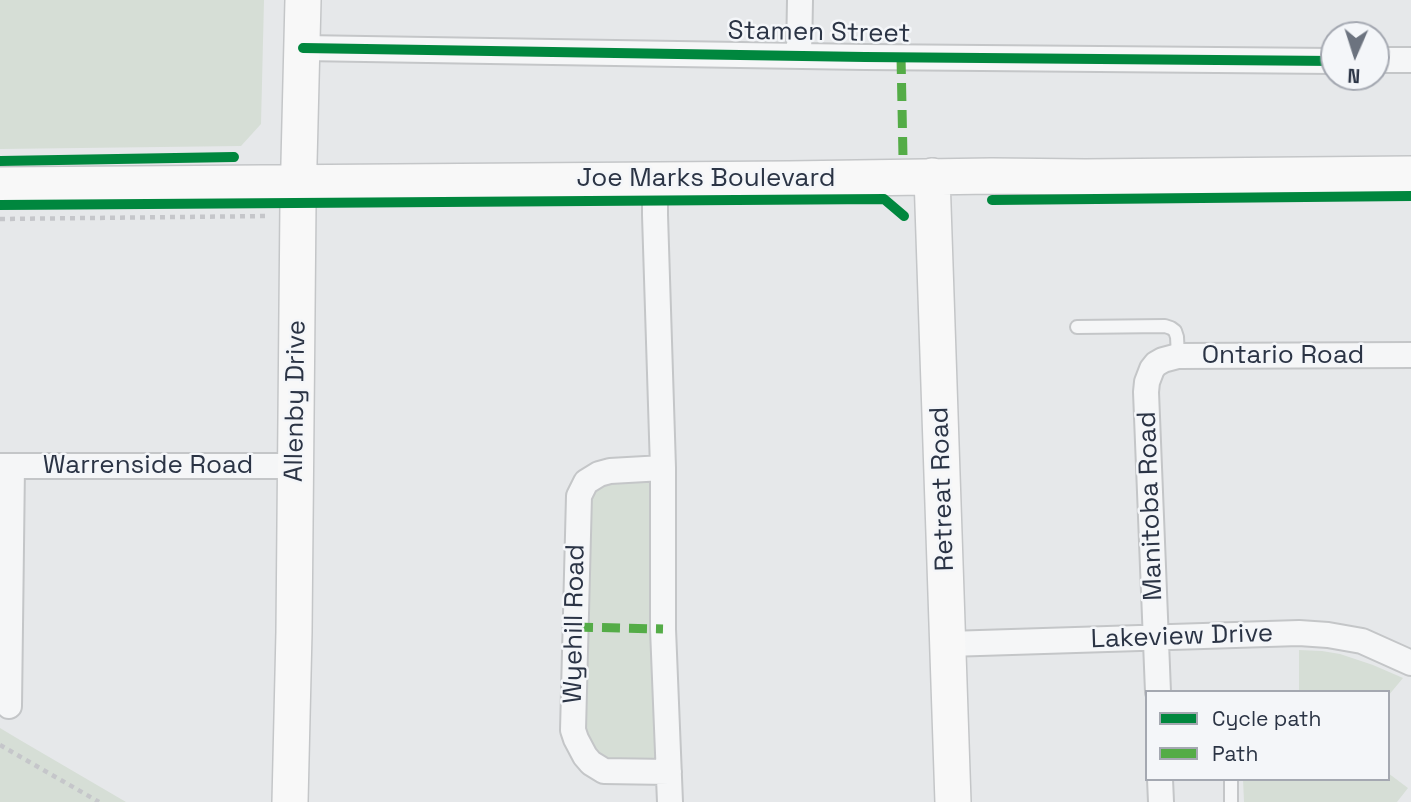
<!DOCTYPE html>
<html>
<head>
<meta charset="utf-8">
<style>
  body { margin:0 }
  #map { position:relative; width:1411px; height:802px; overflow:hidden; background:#e6e8ea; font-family:"Space Grotesk",sans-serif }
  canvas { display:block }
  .legend { position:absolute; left:1145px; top:690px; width:245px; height:91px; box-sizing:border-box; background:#f4f6f9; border:2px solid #a4a8b1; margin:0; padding:9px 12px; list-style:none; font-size:21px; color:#2b3445 }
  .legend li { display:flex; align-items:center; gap:14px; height:35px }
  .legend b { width:35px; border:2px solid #a4a8b1 }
  .north { position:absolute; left:1320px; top:21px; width:70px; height:70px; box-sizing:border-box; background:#f4f6f9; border:2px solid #a4a8b1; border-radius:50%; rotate:183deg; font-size:19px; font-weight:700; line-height:28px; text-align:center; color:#2b3445 }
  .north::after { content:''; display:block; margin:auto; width:24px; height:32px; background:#6c737f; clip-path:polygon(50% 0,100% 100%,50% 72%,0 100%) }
</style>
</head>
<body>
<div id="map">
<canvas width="1411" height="802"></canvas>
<ul class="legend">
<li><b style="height:9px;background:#00873e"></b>Cycle path</li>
<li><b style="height:9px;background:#54ac47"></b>Path</li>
</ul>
<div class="north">N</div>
</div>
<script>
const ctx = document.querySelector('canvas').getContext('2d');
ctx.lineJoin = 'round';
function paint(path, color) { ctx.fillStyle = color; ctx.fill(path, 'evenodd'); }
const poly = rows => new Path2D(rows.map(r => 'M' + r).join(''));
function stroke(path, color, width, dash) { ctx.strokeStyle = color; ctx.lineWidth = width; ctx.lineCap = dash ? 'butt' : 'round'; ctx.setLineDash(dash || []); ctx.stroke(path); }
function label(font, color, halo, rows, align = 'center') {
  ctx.font = font + ' "Space Grotesk",sans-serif'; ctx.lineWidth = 5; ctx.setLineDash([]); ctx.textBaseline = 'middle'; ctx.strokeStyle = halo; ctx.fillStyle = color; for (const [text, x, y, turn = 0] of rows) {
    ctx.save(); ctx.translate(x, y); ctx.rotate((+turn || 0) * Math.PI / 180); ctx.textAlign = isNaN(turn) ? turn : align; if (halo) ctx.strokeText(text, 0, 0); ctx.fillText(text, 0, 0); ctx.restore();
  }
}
paint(poly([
  [0,0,264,0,261,124,241,146,0,149],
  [660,462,666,771,587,755,575,627,587,476],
  [1299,650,1322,651,1340,654,1373,665,1403,678,1388,696,1388,692,1299,692],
  [0,728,20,740,126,802,0,802],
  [1388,773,1408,788,1397,802,1244,802,1243,779,1388,779]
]), '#d6ded6');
const lane = poly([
  [1077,327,1165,326,1171,328,1175,331,1177,337,1178,356],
  [1231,779,1231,802]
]);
const street = poly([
  [303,48,865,57,1334,61],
  [799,55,800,0],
  [1376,60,1411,60],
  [655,180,655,215,663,468,663,629,670,802],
  [0,466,295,466],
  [663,468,610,471,599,474,586,482,579,496,573,730,576,739,585,756,591,763,604,771,669,772],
  [948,644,1299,633,1328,635,1362,641,1411,663],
  [1158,692,1146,392,1147,382,1152,369,1156,364,1163,360,1178,356,1411,355],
  [9,706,12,466],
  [1160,779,1161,802]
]);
const secondary = poly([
  [932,176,953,802],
  [0,185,789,179,992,176,1085,177,1411,174],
  [290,802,294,632,298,203,303,0]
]);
stroke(lane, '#c4c6c8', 16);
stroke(street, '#c4c6c8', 28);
stroke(secondary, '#c4c6c8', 38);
stroke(poly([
  [0,219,269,216],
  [0,745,99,802]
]), '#c5c6ca', 4.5, [5, 5]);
stroke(lane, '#f5f6f7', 12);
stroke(street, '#f5f6f7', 24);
stroke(secondary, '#f8f8f8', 35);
stroke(poly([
  [901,56,903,157],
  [575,627,663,629]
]), '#54ac47', 9, [18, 9]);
stroke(poly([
  [303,48,865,57,1334,61],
  [0,161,234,157],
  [992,200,1411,196],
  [0,205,884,199,904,216]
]), '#00873e', 10);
label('26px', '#2b3445', '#f4f6f9', [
  ["Stamen Street",819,33,1],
  ["Joe Marks Boulevard",706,179],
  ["Ontario Road",1283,356],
  ["Allenby Drive",296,401,-89],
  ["Warrenside Road",148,466],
  ["Retreat Road",943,489,-92],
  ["Manitoba Road",1151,506,-92],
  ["Wyehill Road",575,624,-89],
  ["Lakeview Drive",1182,637,-2]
]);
</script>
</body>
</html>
